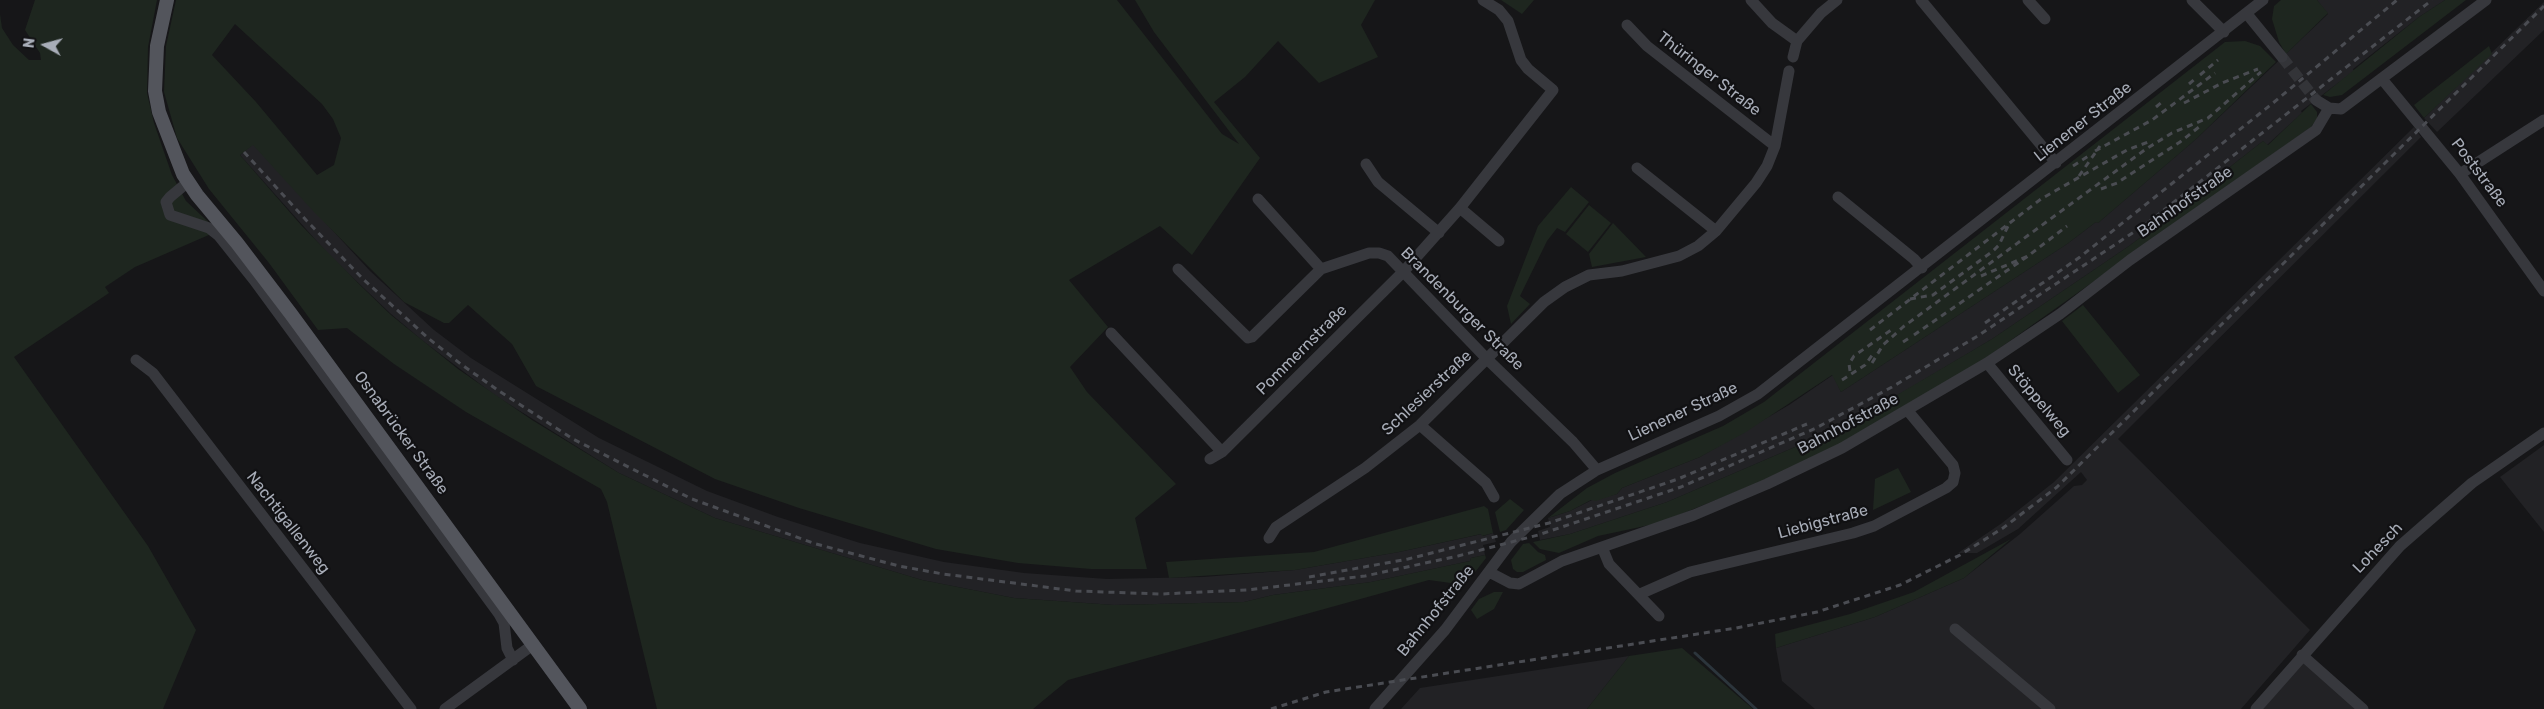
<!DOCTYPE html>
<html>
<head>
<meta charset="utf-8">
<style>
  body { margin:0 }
  #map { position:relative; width:2544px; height:709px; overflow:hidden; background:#161618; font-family:Rubik,sans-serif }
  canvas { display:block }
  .north { position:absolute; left:20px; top:20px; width:50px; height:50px; -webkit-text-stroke:4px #111113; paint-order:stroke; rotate:277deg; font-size:14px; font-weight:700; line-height:20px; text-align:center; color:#a8adb8 }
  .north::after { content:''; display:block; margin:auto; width:18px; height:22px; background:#a8adb8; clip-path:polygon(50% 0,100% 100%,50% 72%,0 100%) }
</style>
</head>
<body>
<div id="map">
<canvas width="2544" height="709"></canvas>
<div class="north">N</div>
</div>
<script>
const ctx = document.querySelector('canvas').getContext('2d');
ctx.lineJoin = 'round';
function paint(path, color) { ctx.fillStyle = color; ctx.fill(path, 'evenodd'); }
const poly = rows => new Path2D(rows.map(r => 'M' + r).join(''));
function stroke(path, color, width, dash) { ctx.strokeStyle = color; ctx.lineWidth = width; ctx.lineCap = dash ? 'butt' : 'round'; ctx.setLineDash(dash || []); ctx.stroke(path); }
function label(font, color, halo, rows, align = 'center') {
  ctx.font = font + ' Rubik,sans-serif'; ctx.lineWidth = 4.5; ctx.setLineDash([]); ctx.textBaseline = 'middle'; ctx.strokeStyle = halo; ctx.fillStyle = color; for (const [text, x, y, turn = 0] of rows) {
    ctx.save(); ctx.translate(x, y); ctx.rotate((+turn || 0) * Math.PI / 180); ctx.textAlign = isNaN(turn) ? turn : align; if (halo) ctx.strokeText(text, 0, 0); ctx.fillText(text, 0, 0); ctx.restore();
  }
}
paint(poly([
  [2317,0,2445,0,2419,17,2353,69,2354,71,2301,111,2302,113,2267,145,2263,141,2207,185,2209,187,2129,246,1992,339,1905,391,1823,435,1667,502,1570,534,1540,540,1538,531,1550,527,1548,518,1570,511,1592,500,1617,494,1622,488,1700,457,1789,405,1833,375,1841,392,2067,244,2096,222,2098,223,2195,140,2328,14],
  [2544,2,2544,30,2437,132,2424,118],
  [2414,127,2421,137,2118,439,2310,630,2241,709,1815,709,1782,681,1776,648,1875,617,1964,578,2020,534,2074,486,2082,485,2087,480,2081,472,2018,529,1977,553,1958,553,2002,523,2054,482],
  [253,144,370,271,434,330,471,358,599,438,707,491,778,517,860,543,944,562,1024,573,1107,579,1203,577,1295,570,1399,552,1482,534,1483,536,1493,533,1496,542,1483,545,1485,555,1471,558,1470,561,1371,582,1273,595,1244,602,1114,605,1014,598,922,580,715,518,619,473,496,396,423,341,391,314,330,256,240,155],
  [2544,445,2544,532,2500,477],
  [1629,656,1587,709,1401,709,1420,688],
  [2303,661,2357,709,2263,709]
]), '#222225');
paint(poly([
  [35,0,157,0,148,47,147,93,154,123,172,175,186,201,218,231,135,267,105,287,109,293,14,357,148,546,196,630,163,709,0,709,0,14,2,28,13,45,29,60,41,60,40,53,25,30],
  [176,0,1117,0,1222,134,1239,144,1154,32,1135,0,1375,0,1361,25,1378,57,1319,83,1278,41,1245,77,1214,102,1260,158,1192,255,1160,226,1069,280,1108,327,1070,367,1087,392,1176,484,1135,518,1147,569,1091,569,1018,563,936,549,799,508,715,479,536,386,512,344,468,305,449,323,444,323,404,302,314,212,253,145,240,155,301,225,358,283,391,315,458,369,532,420,619,473,715,518,922,580,1014,598,1114,605,1244,602,1273,595,1371,582,1470,561,1471,558,1485,555,1486,558,1465,585,1429,580,1068,680,1033,709,657,709,607,502,601,489,466,412,394,364,347,328,318,330,269,263,209,189,177,138,164,92,166,46],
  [235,24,322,104,333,119,341,138,334,165,317,175,256,102,212,55],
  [1501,0,1534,0,1522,14],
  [2281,0,2317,0,2328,13,2286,54,2279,42,2272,19,2274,6],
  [2445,0,2466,0,2342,95,2330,97,2323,95,2419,17],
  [2245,41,2260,46,2276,62,2195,140,2098,223,2096,222,2067,244,1841,392,1832,375,1746,432,1700,457,1622,488,1617,494,1596,501,1591,500,1570,511,1548,518,1587,488,1615,473,1723,426,1764,402,2225,42],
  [2489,46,2492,54,2424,118,2414,105],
  [2311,104,2317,112,2317,119,2311,127,1983,360,1841,443,1765,480,1659,523,1598,536,1559,553,1540,549,1533,542,1570,534,1667,502,1823,435,1868,412,1992,339,2129,246,2208,187,2207,185,2263,141,2268,145],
  [1571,187,1589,202,1565,232,1557,228,1547,241,1520,296,1530,304,1511,324,1507,306,1538,226],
  [1589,205,1611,223,1588,252,1566,234],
  [1613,223,1646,257,1592,267,1589,254],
  [2083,305,2140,375,2118,393,2062,321],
  [1898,468,1911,492,1873,510,1875,479],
  [1510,499,1524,510,1506,530,1500,532,1495,512],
  [1484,506,1488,509,1493,533,1482,536,1481,534,1399,552,1295,570,1169,578,1166,562,1314,552],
  [2011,539,1964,578,1875,617,1776,648,1775,634,1850,614,1914,592],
  [1529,543,1538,552,1545,555,1546,560,1523,572,1517,572,1513,569,1511,560,1523,544],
  [1494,592,1503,592,1494,609,1477,619,1471,610,1479,599],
  [1682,648,1753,709,1587,709,1629,656]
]), '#1e261f');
stroke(poly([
  [1695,653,1756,709]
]), '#2c353c', 3);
stroke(poly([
  [2282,57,2316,100]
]), '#333438', 11, [11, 5.5]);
stroke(poly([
  [1751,0,1772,23,1797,41],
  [1921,0,2056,163],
  [2028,0,2045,19],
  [2192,0,2224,32],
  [2247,14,2282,57],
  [1627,25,1647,46,1775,146],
  [1793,57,1797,41,1821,13,1837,0],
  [2382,79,2460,174,2544,291],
  [2316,100,2329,108,2341,109,2486,0],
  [1366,164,1378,182,1439,233],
  [1637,168,1716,231],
  [2460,174,2544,120],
  [188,182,170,197,166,202,170,215,209,228,219,236,254,280,499,614,504,623,507,648,513,660],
  [1838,197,1914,259,1922,268],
  [1258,199,1321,269],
  [1460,208,1499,241],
  [1178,269,1248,338,1252,337,1321,269,1369,253,1379,253,1388,256,1487,359,1573,442,1597,470],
  [1111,333,1222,452],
  [136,360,153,373,411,709],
  [1987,363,2067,460],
  [1420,425,1486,483,1494,497],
  [1210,459,1222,452,1404,271,1460,208,1553,90,1528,69,1521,60,1508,21,1499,10,1483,0],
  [1269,538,1276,527,1365,468,1420,425,1544,302,1565,287,1589,275,1622,271,1679,256,1698,246,1716,231,1756,183,1767,166,1775,146,1789,71],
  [1602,547,1609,564,1659,616],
  [1489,572,1510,583,1519,584,1562,561,1694,515,1767,484,1842,448,1987,363,2060,314,2130,260,2316,130,2329,108],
  [1640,594,1690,572,1853,533,1874,526,1946,488,1953,482,1955,473,1953,465,1908,411],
  [1955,629,2050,709],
  [2302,655,2363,709],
  [445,709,534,644],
  [1375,709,1445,630,1511,542,1560,494,1597,470,1719,416,1758,394,2263,0],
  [2256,709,2400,546,2472,483,2544,433]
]), '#37383d', 11);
stroke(poly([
  [167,0,157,46,155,91,159,112,183,174,197,195,237,243,291,314,580,709]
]), '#53555c', 14);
stroke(poly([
  [2200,75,2218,60],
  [2189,84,2196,78],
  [2184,103,2222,83,2258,69],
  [2156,107,2162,102],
  [2095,151,2152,120,2215,73],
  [244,152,306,220,363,279,428,338,462,365,499,391,573,439,692,499,816,544,899,566,943,574,1076,591,1161,594,1247,590,1365,576,1458,556,1538,535,1681,487,1816,428,1892,387,1976,337,2146,224,2432,0],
  [2073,166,2090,155],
  [2079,176,2100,146],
  [2101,189,2117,183,2180,142,2199,127],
  [1981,276,2028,256,2067,226],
  [1910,299,1933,295,1993,251,1999,245,2008,226],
  [1985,323,2080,257,2130,217,2273,103,2397,0],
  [1870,330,2041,199,2127,150,2151,141],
  [1914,335,2028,256],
  [1903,342,1912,336],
  [1872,363,1883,345,1903,327,2146,149,2172,133,2208,118,2261,72],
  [1850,371,1849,364,1854,356,1891,330],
  [1842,380,1865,365,1873,354],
  [1309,577,1408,559,1549,523,1678,479,1807,424],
  [1271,709,1326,692,1736,628,1817,612,1900,585,1960,555,2003,528,2057,487,2544,6]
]), '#4a4c52', 3, [6, 5]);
label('16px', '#a8adb8', '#111113', [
  ["Thüringer Straße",1709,74,38],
  ["Lienener Straße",2083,122,-38],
  ["Poststraße",2479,173,53],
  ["Bahnhofstraße",2185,202,-35],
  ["Brandenburger Straße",1462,309,45],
  ["Pommernstraße",1302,350,-45],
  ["Schlesierstraße",1427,393,-43],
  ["Stöppelweg",2039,401,50],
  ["Lienener Straße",1683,412,-25],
  ["Bahnhofstraße",1848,424,-28],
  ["Osnabrücker Straße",401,433,54],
  ["Liebigstraße",1823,522,-15],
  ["Nachtigallenweg",288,523,52],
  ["Lohesch",2378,548,-46],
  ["Bahnhofstraße",1436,611,-51]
]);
</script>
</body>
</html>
